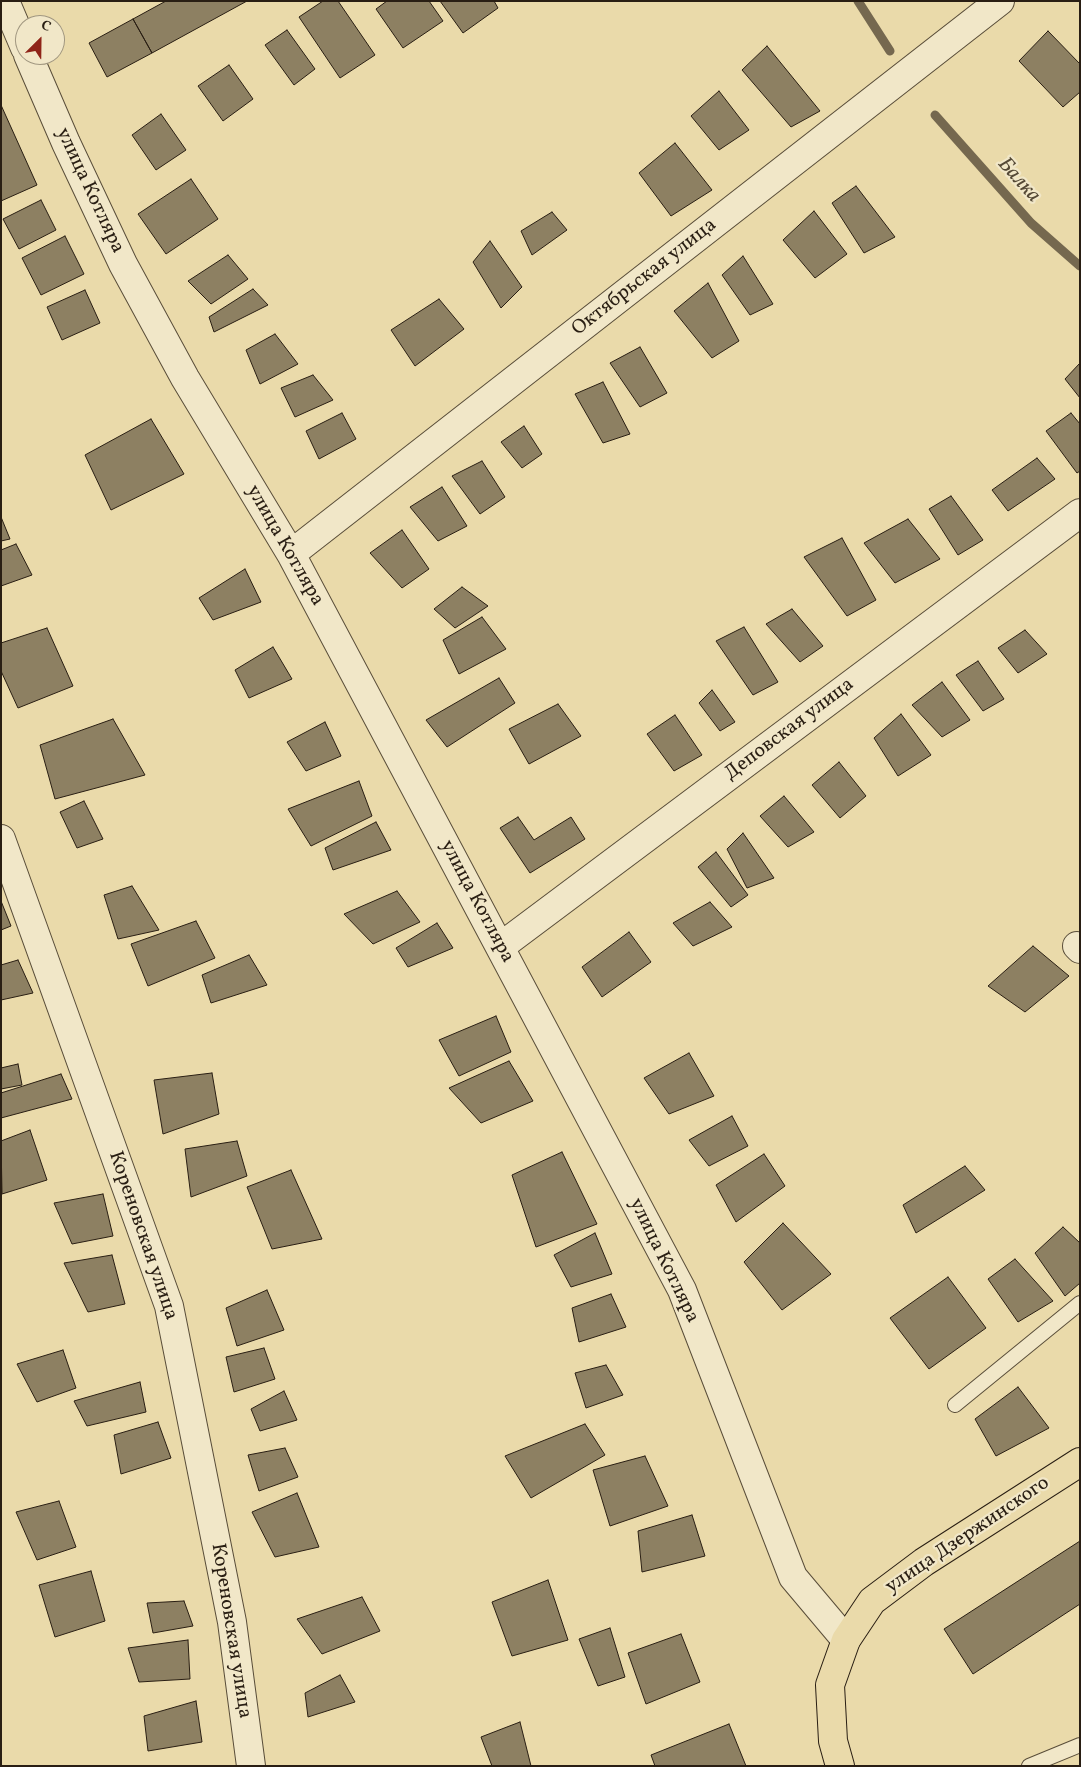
<!DOCTYPE html>
<html>
<head>
<meta charset="utf-8">
<style>
  body { margin:0 }
  #map { position:relative; width:1081px; height:1767px; overflow:hidden; background:#eadaaa; font-family:Vollkorn,serif }
  canvas { display:block }
  .frame { position:absolute; inset:0; border:2px solid #291e13; pointer-events:none }
  .north { position:absolute; left:15px; top:15px; width:50px; height:50px; box-sizing:border-box; background:#f1e7c8; border:1px solid #a19780; border-radius:50%; rotate:23deg; font-size:14px; font-weight:700; line-height:20px; text-align:center; color:#291e13 }
  .north::after { content:''; display:block; margin:auto; width:18px; height:22px; background:#8f2418; clip-path:polygon(50% 0,100% 100%,50% 72%,0 100%) }
</style>
</head>
<body>
<div id="map">
<canvas width="1081" height="1767"></canvas>
<div class="frame"></div>
<div class="north">С</div>
</div>
<script>
const ctx = document.querySelector('canvas').getContext('2d');
ctx.lineJoin = 'round';
const poly = rows => new Path2D(rows.map(r => 'M' + r).join(''));
function stroke(path, color, width, dash) { ctx.strokeStyle = color; ctx.lineWidth = width; ctx.lineCap = dash ? 'butt' : 'round'; ctx.setLineDash(dash || []); ctx.stroke(path); }
function paint(path, color) { ctx.fillStyle = color; ctx.fill(path, 'evenodd'); }
function label(font, color, halo, rows, align = 'center') {
  ctx.font = font + ' Vollkorn,serif'; ctx.lineWidth = 4.5; ctx.setLineDash([]); ctx.textBaseline = 'middle'; ctx.strokeStyle = halo; ctx.fillStyle = color; for (const [text, x, y, turn = 0] of rows) {
    ctx.save(); ctx.translate(x, y); ctx.rotate((+turn || 0) * Math.PI / 180); ctx.textAlign = isNaN(turn) ? turn : align; if (halo) ctx.strokeText(text, 0, 0); ctx.fillText(text, 0, 0); ctx.restore();
  }
}
stroke(poly([
  [858,1,890,51],
  [935,115,1031,223,1080,266]
]), '#75684f', 9);
const building = poly([
  [166,1,247,1,152,53,133,19,166,1],
  [323,1,338,1,375,55,340,78,299,17,323,1],
  [387,1,429,1,443,21,403,48,376,9,387,1],
  [440,1,494,1,498,8,463,33,440,1],
  [133,19,152,53,107,77,89,43,133,19],
  [287,30,315,69,294,85,265,45,287,30],
  [1048,31,1080,64,1080,92,1063,107,1019,61,1048,31],
  [767,46,820,111,791,127,742,70,767,46],
  [229,65,253,99,223,121,198,86,229,65],
  [719,91,749,130,719,150,691,116,719,91],
  [1,105,37,185,1,201,1,105],
  [161,114,186,150,156,170,132,135,161,114],
  [675,143,712,190,671,216,639,173,675,143],
  [191,179,218,219,166,254,138,214,191,179],
  [856,186,895,237,864,253,832,203,856,186],
  [41,200,56,230,19,249,3,219,41,200],
  [814,211,847,254,815,278,783,240,814,211],
  [552,212,567,230,532,255,521,231,552,212],
  [65,236,84,274,41,295,22,258,65,236],
  [490,241,522,287,501,308,473,262,490,241],
  [228,255,248,279,211,304,188,281,228,255],
  [743,256,773,304,750,315,722,275,743,256],
  [708,283,739,341,712,358,674,311,708,283],
  [253,289,268,305,214,332,209,317,253,289],
  [85,290,100,323,62,340,47,307,85,290],
  [439,299,464,329,415,366,391,330,439,299],
  [275,334,298,364,260,384,246,350,275,334],
  [640,347,667,393,640,407,610,363,640,347],
  [1080,363,1080,398,1065,379,1080,363],
  [313,375,333,400,295,417,281,388,313,375],
  [603,382,630,434,603,443,575,394,603,382],
  [342,413,356,439,319,459,306,431,342,413],
  [1071,413,1080,424,1080,471,1077,473,1046,431,1071,413],
  [151,419,184,474,111,510,85,455,151,419],
  [524,426,542,454,522,468,501,442,524,426],
  [1037,458,1055,479,1008,511,992,490,1037,458],
  [482,461,505,497,480,514,452,476,482,461],
  [442,487,467,526,438,541,410,507,442,487],
  [951,496,983,540,958,555,929,509,951,496],
  [1,517,10,539,1,541,1,517],
  [908,519,940,559,895,583,864,543,908,519],
  [402,530,429,569,402,588,370,553,402,530],
  [842,538,876,600,847,616,804,557,842,538],
  [16,544,32,575,1,586,1,550,16,544],
  [245,569,261,602,213,620,199,598,245,569],
  [462,587,488,606,455,628,434,609,462,587],
  [792,609,823,646,800,662,766,624,792,609],
  [482,617,506,649,459,674,443,640,482,617],
  [744,627,778,682,753,695,716,641,744,627],
  [47,628,73,686,18,708,1,671,1,643,47,628],
  [1025,630,1047,654,1018,673,998,648,1025,630],
  [273,647,292,679,249,698,235,670,273,647],
  [978,661,1004,699,983,711,956,675,978,661],
  [499,678,515,703,447,747,426,720,499,678],
  [942,682,970,720,942,737,912,705,942,682],
  [712,690,735,722,720,731,699,703,712,690],
  [558,704,581,736,529,764,509,729,558,704],
  [901,714,931,755,898,776,874,738,901,714],
  [675,715,702,755,674,771,647,734,675,715],
  [113,719,145,775,55,799,40,745,113,719],
  [325,722,341,756,306,771,287,742,325,722],
  [839,762,866,796,840,818,812,785,839,762],
  [359,781,372,816,311,846,288,809,359,781],
  [784,796,814,832,788,847,760,816,784,796],
  [84,801,103,839,77,848,60,812,84,801],
  [518,817,534,840,571,817,585,839,530,873,500,828,518,817],
  [376,822,391,850,333,870,325,848,376,822],
  [743,833,774,878,747,888,727,849,743,833],
  [716,852,748,895,731,907,698,867,716,852],
  [132,886,159,930,118,939,104,895,132,886],
  [397,891,420,922,373,944,344,914,397,891],
  [1,901,11,926,1,930,1,901],
  [710,902,732,927,693,946,673,923,710,902],
  [196,921,215,958,148,986,131,944,196,921],
  [437,923,453,948,408,967,396,948,437,923],
  [629,932,651,962,602,997,582,967,629,932],
  [1033,946,1069,976,1025,1012,988,986,1033,946],
  [249,955,267,985,211,1003,202,975,249,955],
  [18,960,33,993,1,1000,1,965,18,960],
  [496,1016,511,1052,459,1076,439,1040,496,1016],
  [689,1053,714,1096,669,1114,644,1078,689,1053],
  [509,1061,533,1101,481,1123,449,1088,509,1061],
  [18,1064,22,1085,1,1089,1,1068,18,1064],
  [212,1073,219,1114,163,1134,154,1080,212,1073],
  [61,1074,72,1099,1,1118,1,1093,61,1074],
  [732,1116,748,1146,709,1166,689,1140,732,1116],
  [30,1130,47,1180,2,1194,1,1141,30,1130],
  [237,1141,247,1176,191,1197,185,1149,237,1141],
  [562,1152,597,1224,536,1247,512,1175,562,1152],
  [764,1154,785,1186,736,1222,716,1185,764,1154],
  [965,1166,985,1190,916,1233,903,1205,965,1166],
  [291,1170,322,1239,272,1249,247,1187,291,1170],
  [103,1194,113,1236,72,1244,54,1203,103,1194],
  [783,1223,831,1274,782,1310,744,1262,783,1223],
  [1063,1227,1080,1243,1080,1283,1065,1296,1035,1253,1063,1227],
  [595,1233,612,1274,571,1287,554,1255,595,1233],
  [112,1255,125,1304,88,1312,64,1263,112,1255],
  [1015,1259,1053,1301,1018,1322,988,1279,1015,1259],
  [948,1277,986,1328,929,1369,890,1318,948,1277],
  [267,1290,284,1330,237,1346,226,1308,267,1290],
  [611,1294,626,1327,579,1342,572,1308,611,1294],
  [264,1348,275,1379,234,1392,226,1357,264,1348],
  [63,1350,76,1388,37,1402,17,1364,63,1350],
  [606,1365,623,1395,586,1408,575,1373,606,1365],
  [140,1382,146,1412,87,1426,74,1401,140,1382],
  [1018,1387,1049,1428,996,1456,975,1419,1018,1387],
  [284,1391,297,1420,260,1431,251,1409,284,1391],
  [158,1422,171,1458,121,1474,114,1435,158,1422],
  [585,1424,605,1455,531,1498,505,1456,585,1424],
  [285,1448,298,1477,259,1491,248,1455,285,1448],
  [645,1456,668,1506,610,1526,593,1470,645,1456],
  [297,1493,319,1547,275,1557,252,1512,297,1493],
  [59,1501,76,1547,37,1560,16,1512,59,1501],
  [692,1515,705,1556,642,1572,638,1531,692,1515],
  [1080,1541,1080,1604,973,1674,944,1629,1080,1541],
  [91,1571,105,1621,55,1637,39,1585,91,1571],
  [548,1580,568,1640,512,1656,492,1602,548,1580],
  [362,1597,380,1631,322,1654,297,1619,362,1597],
  [184,1601,193,1626,153,1633,147,1603,184,1601],
  [610,1628,625,1677,598,1686,579,1639,610,1628],
  [681,1634,700,1682,646,1704,628,1653,681,1634],
  [188,1640,190,1679,139,1682,128,1648,188,1640],
  [340,1675,355,1702,308,1717,305,1693,340,1675],
  [196,1701,202,1742,148,1751,144,1716,196,1701],
  [520,1722,531,1766,492,1766,481,1737,520,1722],
  [729,1724,746,1766,655,1766,651,1755,729,1724]
]);
paint(building, '#8d8062');
stroke(building, '#291e13', 1);
const service = poly([
  [955,1405,1080,1303],
  [1029,1766,1080,1745]
]);
const minor = poly([
  [5,1,25,48],
  [28,55,66,143,123,264,185,378,291,554,682,1290,793,1577,846,1640],
  [291,554,1000,1],
  [1,839,169,1306,232,1622,251,1766],
  [1077,946,1080,949],
  [500,947,1080,513]
]);
const primary = poly([
  [840,1766,833,1741,830,1685,846,1640,872,1601,924,1562,1080,1462]
]);
stroke(service, '#594d39', 16);
stroke(minor, '#594d39', 30);
stroke(primary, '#291e13', 30);
stroke(service, '#f1e7c8', 14);
stroke(minor, '#f1e7c8', 28);
stroke(primary, '#eadaaa', 28);
label('20px', '#291e13', '#f1e7c8', [
  ["улица Котляра",89,191,65],
  ["Октябрьская улица",645,278,-38],
  ["улица Котляра",284,546,60],
  ["Деповская улица",790,730,-37],
  ["улица Котляра",476,902,62],
  ["Кореновская улица",142,1236,71],
  ["улица Котляра",663,1261,64],
  ["улица Дзержинского",968,1536,-34],
  ["Кореновская улица",230,1631,81]
]);
label('italic 21px', '#554936', '#f1e7c8', [
  ["Балка",1018,181,48]
]);
</script>
</body>
</html>
